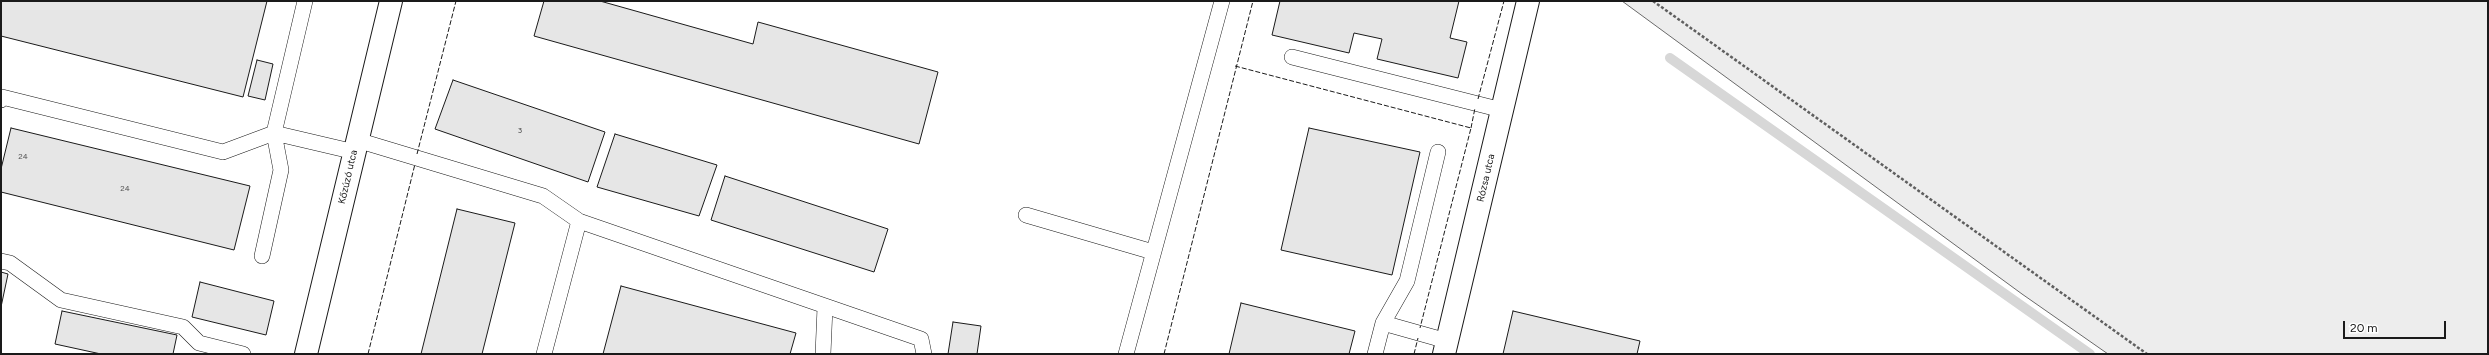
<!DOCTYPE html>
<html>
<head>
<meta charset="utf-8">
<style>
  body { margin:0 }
  #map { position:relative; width:2489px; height:355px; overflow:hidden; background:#fff; font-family:Figtree,sans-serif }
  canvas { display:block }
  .frame { position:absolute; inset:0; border:2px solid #1a1a1a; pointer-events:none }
  .scale { position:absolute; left:2343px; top:321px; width:103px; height:18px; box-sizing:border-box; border:2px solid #1a1a1a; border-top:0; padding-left:5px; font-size:12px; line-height:14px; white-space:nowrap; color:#1a1a1a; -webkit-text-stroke:3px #fff; paint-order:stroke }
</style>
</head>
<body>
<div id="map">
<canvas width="2489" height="355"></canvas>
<div class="frame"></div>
<div class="scale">20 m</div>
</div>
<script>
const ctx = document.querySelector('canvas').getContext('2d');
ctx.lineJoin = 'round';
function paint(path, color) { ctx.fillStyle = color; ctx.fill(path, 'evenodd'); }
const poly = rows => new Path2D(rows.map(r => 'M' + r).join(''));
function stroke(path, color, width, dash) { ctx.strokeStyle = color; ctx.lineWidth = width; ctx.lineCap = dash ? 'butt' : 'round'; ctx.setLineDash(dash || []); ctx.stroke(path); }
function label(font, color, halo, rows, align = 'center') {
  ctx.font = font + ' Figtree,sans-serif'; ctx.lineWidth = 3; ctx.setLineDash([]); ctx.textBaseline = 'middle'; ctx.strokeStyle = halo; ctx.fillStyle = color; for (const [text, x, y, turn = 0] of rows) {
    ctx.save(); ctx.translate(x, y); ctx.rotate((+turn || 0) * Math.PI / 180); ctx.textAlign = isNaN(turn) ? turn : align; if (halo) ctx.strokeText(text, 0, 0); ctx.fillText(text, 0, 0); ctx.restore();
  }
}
const green = poly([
  [1622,1,2488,1,2488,354,2108,354,2022,294,1622,1]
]);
paint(green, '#ededed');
stroke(green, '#6a6a6a', 1);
stroke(poly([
  [1670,58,2090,354]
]), '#d7d7d7', 10);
const building = poly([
  [1,1,267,1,243,97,1,36,1,1],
  [544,1,600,1,753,44,758,22,938,72,919,144,534,36,544,1],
  [1280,1,1459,1,1450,38,1467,42,1458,78,1377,59,1382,39,1354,33,1349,53,1272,35,1280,1],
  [257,60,273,64,265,100,248,96,257,60],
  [453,80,605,132,588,182,435,129,453,80],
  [11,128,250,186,234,250,1,192,1,169,11,128],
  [1309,128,1420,152,1392,275,1281,250,1309,128],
  [615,134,717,165,699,216,597,187,615,134],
  [725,176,888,229,874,272,711,220,725,176],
  [457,209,515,223,482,354,421,354,457,209],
  [1,272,8,274,1,307,1,272],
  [200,282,274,301,266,335,192,317,200,282],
  [621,286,796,333,790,354,603,354,621,286],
  [1241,303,1355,331,1349,354,1229,354,1241,303],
  [62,311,177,335,173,354,101,354,55,344,62,311],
  [1513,311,1640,341,1637,354,1503,354,1513,311],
  [953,322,981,326,977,354,948,354,953,322]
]);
paint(building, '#e6e6e6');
stroke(building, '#1a1a1a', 1);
const service = poly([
  [1292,57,1502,110],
  [1,100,2,97,223,152,274,133,355,152],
  [357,140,543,196,579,221,921,339,924,354],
  [1026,215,1153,252],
  [262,256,281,170,274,133,305,1],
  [1,261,10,263,61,300,183,327,199,343,243,354],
  [1383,323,1407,281,1438,152],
  [544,354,579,221],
  [823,354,825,307],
  [1126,354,1222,1],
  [1375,354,1383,323,1447,341]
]);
const minor = poly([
  [306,354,391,1],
  [1444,354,1528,1]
]);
stroke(service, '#1a1a1a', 16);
stroke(minor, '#1a1a1a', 24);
stroke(poly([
  [1653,1,2147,354]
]), '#5f5f5f', 2.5, [3, 2]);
stroke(service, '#fff', 15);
stroke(minor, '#fff', 22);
stroke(poly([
  [1235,66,1471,128,1420,328],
  [1478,99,1504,1],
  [1471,128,1475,108],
  [417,154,456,1],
  [368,354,415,164],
  [1164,354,1253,1],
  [1414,354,1418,338]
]), '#1a1a1a', 1, [5, 2]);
label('8px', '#4d4d4d', null, [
  ["3",520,131],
  ["24",23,157],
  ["24",125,189]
]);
label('10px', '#1a1a1a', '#fff', [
  ["Kőzúzó utca",348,177,-77],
  ["Rózsa utca",1486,178,-77]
]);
</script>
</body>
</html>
